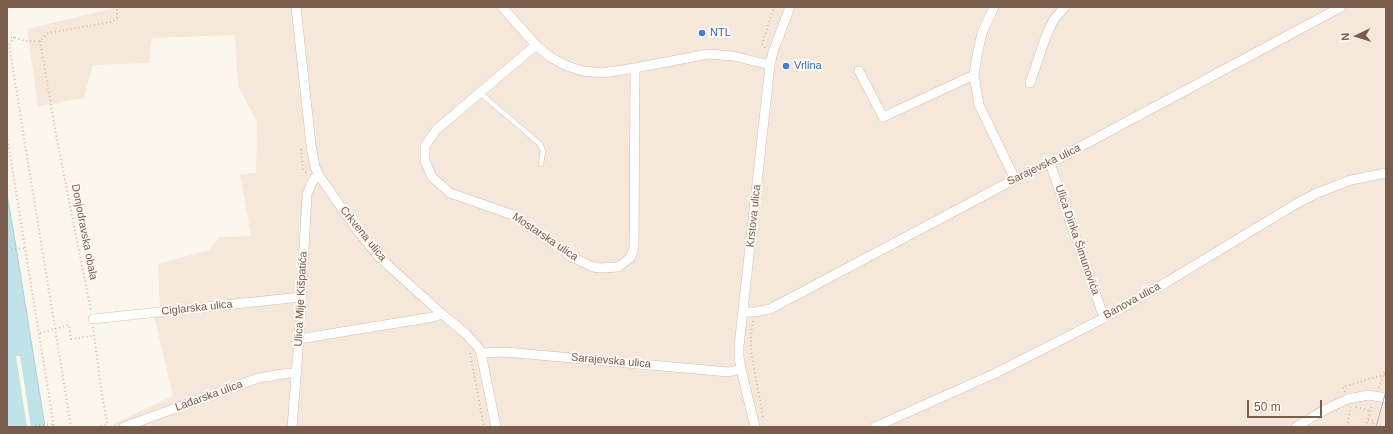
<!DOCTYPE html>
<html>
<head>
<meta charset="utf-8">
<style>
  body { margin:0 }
  #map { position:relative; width:1393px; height:434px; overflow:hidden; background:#fdf6ec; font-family:Helvetica,sans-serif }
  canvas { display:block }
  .frame { position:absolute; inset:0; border:8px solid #7a5c4d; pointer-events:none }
  .north { position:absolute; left:1337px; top:16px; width:40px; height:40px; -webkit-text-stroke:3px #fffaf3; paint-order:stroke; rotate:266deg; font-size:11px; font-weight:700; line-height:16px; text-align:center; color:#7a5c4d }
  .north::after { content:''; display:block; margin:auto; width:14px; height:18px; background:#7a5c4d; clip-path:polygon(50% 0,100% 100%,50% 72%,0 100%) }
  .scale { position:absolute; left:1247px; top:400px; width:75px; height:18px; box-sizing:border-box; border:2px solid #7a5c4d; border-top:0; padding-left:5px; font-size:12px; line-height:14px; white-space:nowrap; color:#7a5c4d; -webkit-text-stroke:3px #fffaf3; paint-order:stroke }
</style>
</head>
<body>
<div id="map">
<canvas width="1393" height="434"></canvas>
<div class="frame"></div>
<div class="north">N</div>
<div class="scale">50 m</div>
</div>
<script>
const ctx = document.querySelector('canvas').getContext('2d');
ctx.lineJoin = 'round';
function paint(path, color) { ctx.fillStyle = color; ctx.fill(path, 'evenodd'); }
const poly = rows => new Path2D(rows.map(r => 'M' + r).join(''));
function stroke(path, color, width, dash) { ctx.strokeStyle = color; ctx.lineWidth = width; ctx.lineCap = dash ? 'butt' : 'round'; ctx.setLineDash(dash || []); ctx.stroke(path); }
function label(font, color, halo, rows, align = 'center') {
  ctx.font = font + ' Helvetica,sans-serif'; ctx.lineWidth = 4; ctx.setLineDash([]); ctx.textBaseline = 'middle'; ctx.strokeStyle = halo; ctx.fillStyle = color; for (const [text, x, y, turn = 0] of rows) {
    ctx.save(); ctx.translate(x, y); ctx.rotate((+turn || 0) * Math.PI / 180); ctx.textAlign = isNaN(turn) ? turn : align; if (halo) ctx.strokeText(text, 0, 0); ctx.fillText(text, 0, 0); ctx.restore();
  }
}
paint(poly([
  [110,7,1386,7,1386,427,113,427,113,424,173,396,153,311,160,308,158,264,209,250,219,237,251,236,240,174,256,173,257,122,238,86,235,35,152,38,149,63,93,65,84,98,38,106,27,29,110,9]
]), '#f5e8da');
const water = poly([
  [7,194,16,247,45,427,7,427,7,194]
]);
paint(water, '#bfe3e8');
stroke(water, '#a5d3da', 1);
paint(poly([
  [16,356,20,356,31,427,27,427]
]), '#fdf6ec');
const lane = poly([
  [480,93,540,144,543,151,541,164]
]);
const street = poly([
  [296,7,311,145,315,167,318,174,357,230,379,257,442,314,466,334,478,347,481,353,496,427],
  [502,7,536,45,550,57,567,66,583,71,603,73,635,68,708,54,733,56,770,65],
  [994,7,982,33,977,55,974,75,979,105,1015,179],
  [536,45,436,130,425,146,425,161,432,177,450,193,513,215,572,257,593,267,600,268,618,267,630,258,634,248,635,68],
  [859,71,883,117,974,75],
  [1030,83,1046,36,1054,19,1065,7],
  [1050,163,1104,318],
  [744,312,755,312,770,309,1015,179,1050,163,1341,7],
  [93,319,301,297],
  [299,339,433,317,442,314],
  [481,353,505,352,729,372,741,369],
  [124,427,258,378,289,373,296,374],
  [292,427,299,339,307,194,312,182,318,174],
  [755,427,741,369,739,357,739,346,770,65,773,52,790,7],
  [875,427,996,373,1104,318,1167,282,1296,204,1317,193,1351,180,1386,173],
  [1296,427,1326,409,1348,399,1368,395,1386,398]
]);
stroke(lane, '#d1beb0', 5.5);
stroke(street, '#d1beb0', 10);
stroke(poly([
  [14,37,9,45,71,427],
  [7,38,14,37,25,41,40,41,48,33,111,22,117,18,117,7],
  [40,41,57,140,91,311],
  [765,48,762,44,774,7],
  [7,136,54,427],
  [301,149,303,169,307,174],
  [7,250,25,248],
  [753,321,751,333,751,352,763,417],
  [93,327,102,396,108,427],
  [40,333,69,325,71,339,93,336],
  [470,353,484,427],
  [1379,388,1386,367],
  [1345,392,1343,387,1386,374],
  [1356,407,1371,411],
  [1368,420,1374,421,1372,427],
  [31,426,54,424],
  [97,427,107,424],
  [1347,427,1351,407],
  [1366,427,1372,405]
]), '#d9b8a5', 2, [1, 3]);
stroke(lane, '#fff', 4.5);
stroke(street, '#fff', 9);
stroke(poly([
  [1376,427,1386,391]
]), '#b9a8c9', 1);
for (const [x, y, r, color] of [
  [702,33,4,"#3f7fe0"],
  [786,66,4,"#3f7fe0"]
]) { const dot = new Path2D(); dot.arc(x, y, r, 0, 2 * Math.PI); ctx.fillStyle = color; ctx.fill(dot); stroke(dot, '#fffaf3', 1.5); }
label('11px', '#366cbe', '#fffaf3', [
  ["NTL",710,33],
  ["Vrlina",794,66]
], 'left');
label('11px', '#7a5c4d', '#fffaf3', [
  ["Sarajevska ulica",1044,165,-26],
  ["Krstova ulica",754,216,-84],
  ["Donjodravska obala",84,232,79],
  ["Crkvena ulica",363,234,51],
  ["Mostarska ulica",545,237,34],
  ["Ulica Dinka Šimunovića",1077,240,71],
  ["Ulica Mije Kišpatića",301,299,-87],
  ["Banova ulica",1132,301,-29],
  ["Ciglarska ulica",197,308,-6],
  ["Sarajevska ulica",611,361,5],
  ["Lađarska ulica",209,396,-20]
]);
</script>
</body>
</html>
